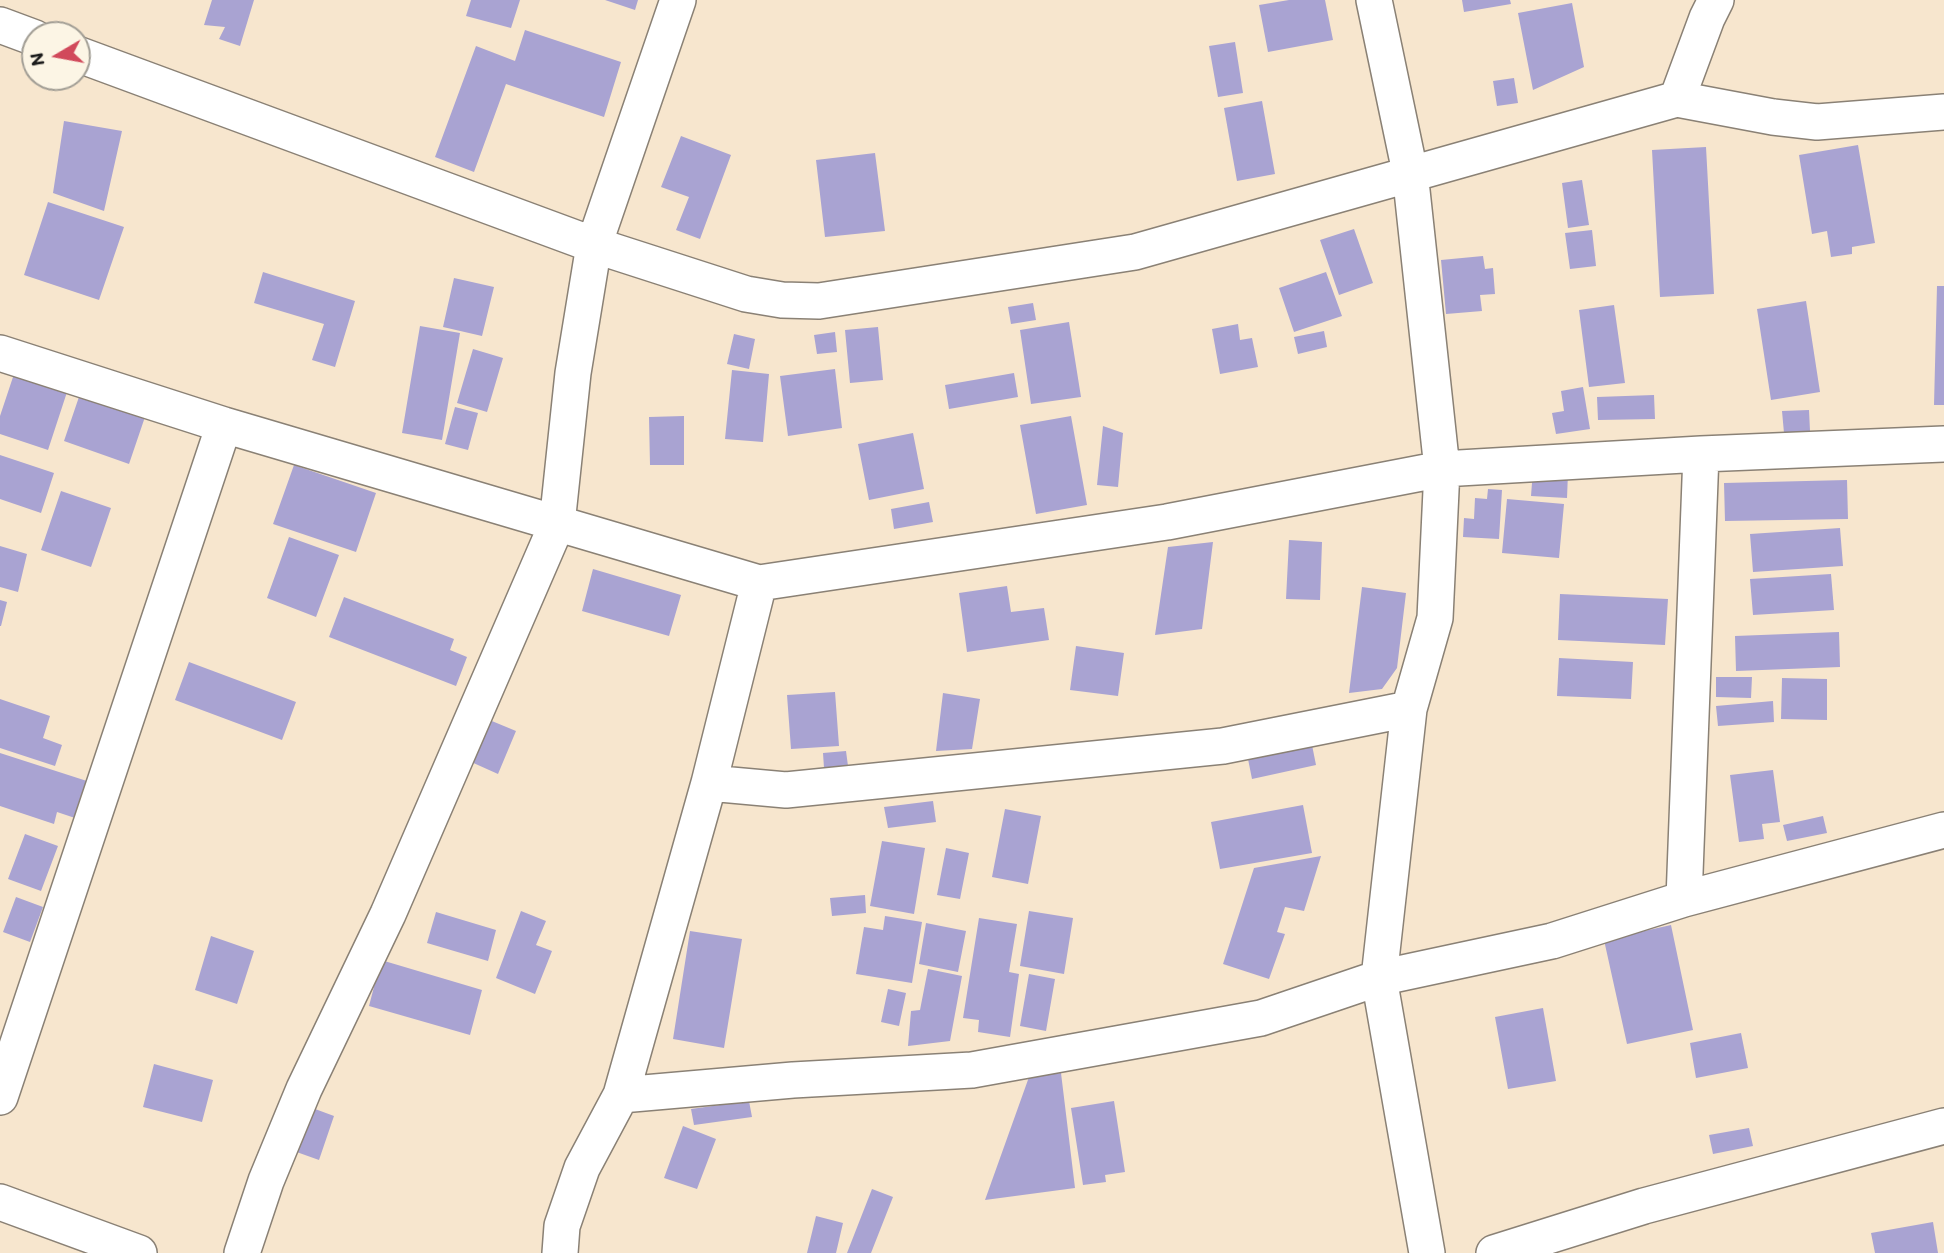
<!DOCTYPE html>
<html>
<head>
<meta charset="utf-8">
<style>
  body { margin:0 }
  #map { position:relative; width:1944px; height:1253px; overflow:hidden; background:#f7e6ce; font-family:Itim,sans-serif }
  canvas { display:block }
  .north { position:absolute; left:21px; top:21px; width:70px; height:70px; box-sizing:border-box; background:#fcf5e5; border:2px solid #a29e95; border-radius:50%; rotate:260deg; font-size:19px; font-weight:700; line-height:28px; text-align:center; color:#1c1c1c }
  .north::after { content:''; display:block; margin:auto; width:24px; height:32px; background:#d1495b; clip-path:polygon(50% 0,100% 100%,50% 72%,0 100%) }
</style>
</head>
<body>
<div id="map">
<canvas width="1944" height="1253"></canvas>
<div class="north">N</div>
</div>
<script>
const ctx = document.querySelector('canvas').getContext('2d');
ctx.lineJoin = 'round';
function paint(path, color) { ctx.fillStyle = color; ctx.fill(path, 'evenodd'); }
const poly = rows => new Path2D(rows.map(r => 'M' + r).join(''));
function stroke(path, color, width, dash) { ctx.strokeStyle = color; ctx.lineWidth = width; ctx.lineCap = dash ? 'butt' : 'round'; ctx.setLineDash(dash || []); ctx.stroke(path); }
paint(poly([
  [212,0,254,0,240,46,219,39,225,27,204,25],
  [471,0,520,0,511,28,466,16],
  [605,0,638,0,635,10],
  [1289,0,1325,0,1333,40,1268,52,1259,5],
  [1462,0,1510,0,1511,4,1464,12],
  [1572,3,1584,67,1533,90,1518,13],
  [525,30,621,62,604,117,506,84,474,172,435,157,476,46,515,61],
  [1235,42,1243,93,1218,97,1209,46],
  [1514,78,1518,103,1497,106,1493,81],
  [1262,101,1275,174,1237,181,1224,108],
  [64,121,122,131,104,211,53,193],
  [681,136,731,155,700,239,676,230,689,197,661,187],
  [1858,145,1875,243,1852,247,1852,254,1831,257,1827,231,1812,234,1799,155],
  [1706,147,1714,294,1660,297,1652,150],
  [875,153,885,231,825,237,816,160],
  [1582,180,1589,225,1568,228,1562,183],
  [48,202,124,227,99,300,24,275],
  [1354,229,1373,283,1339,295,1320,240],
  [1592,230,1596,266,1570,269,1565,233],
  [1483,256,1485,269,1493,268,1495,294,1480,295,1482,311,1446,314,1441,260],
  [263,272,355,301,335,367,312,360,324,324,254,303],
  [1326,272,1342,316,1294,332,1279,288],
  [454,278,494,287,482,336,443,327],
  [1937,286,1944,286,1944,405,1934,405],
  [1806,301,1820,392,1771,400,1757,309],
  [1033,303,1036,320,1011,324,1008,307],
  [1614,305,1625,383,1589,387,1579,310],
  [1069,322,1081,397,1031,404,1020,330],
  [1238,324,1240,340,1252,338,1258,367,1220,374,1212,329],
  [420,326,460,333,442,440,402,433],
  [878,327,883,380,850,383,845,330],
  [1324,331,1327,347,1298,354,1294,337],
  [835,332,837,352,817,354,814,335],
  [734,334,755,339,749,369,727,364],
  [473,349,503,358,487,412,457,403],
  [835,369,842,428,788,436,780,376],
  [732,370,769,374,763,442,725,439],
  [15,371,68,389,48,450,0,434,0,416],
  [1014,373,1018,397,949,409,945,385],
  [1583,387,1590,429,1556,434,1552,413,1564,411,1561,391],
  [82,388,147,411,129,464,64,441],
  [1654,395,1655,419,1598,420,1597,397],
  [455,407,478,413,468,450,445,444],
  [1809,410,1810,431,1784,433,1782,411],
  [684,416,684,465,650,465,649,417],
  [1071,416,1087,505,1036,514,1020,425],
  [1103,426,1123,433,1118,487,1097,485],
  [913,433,924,489,869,500,858,444],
  [0,455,54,473,41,513,0,499],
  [294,465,376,493,356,552,273,524],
  [1533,470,1568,473,1567,498,1531,496],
  [1847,480,1848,519,1725,521,1724,483],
  [1488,489,1502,490,1499,539,1463,537,1464,518,1474,519,1475,498,1487,499],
  [61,491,111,508,91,567,41,550],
  [1507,499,1564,504,1559,558,1502,553],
  [929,502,933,522,894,529,891,509],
  [1840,528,1843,566,1753,572,1750,534],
  [289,537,339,555,316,617,267,598],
  [1289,540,1322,542,1320,600,1286,599],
  [1213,542,1202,629,1155,635,1168,547],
  [0,546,27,554,18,592,0,587],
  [593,569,681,595,669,636,582,611],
  [1831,574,1834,610,1753,615,1750,579],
  [1007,586,1011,612,1044,608,1049,640,967,652,959,593],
  [1362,587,1406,593,1397,668,1382,689,1349,693],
  [1560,594,1668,599,1665,645,1558,640],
  [344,597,454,639,450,650,467,657,456,686,329,637],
  [0,600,7,602,1,626,0,626],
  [1839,632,1840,667,1736,671,1735,636],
  [1076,646,1124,653,1118,696,1070,690],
  [1559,658,1633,662,1631,699,1557,696],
  [189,662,296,702,282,740,175,700],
  [1716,677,1752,677,1751,698,1716,697],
  [1782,678,1827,679,1827,720,1781,719],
  [835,692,839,746,791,749,787,695],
  [943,693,980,699,972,749,936,751],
  [0,699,50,716,43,738,62,745,55,766,0,748],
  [1773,701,1774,722,1718,726,1716,706],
  [487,719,516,731,498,774,469,761],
  [1312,745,1316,765,1252,779,1248,759],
  [846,751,848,766,824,768,823,753],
  [0,753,90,782,78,819,57,812,54,824,0,806],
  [1773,770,1780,822,1762,824,1764,839,1739,842,1730,775],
  [933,801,936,822,888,828,884,807],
  [1303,805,1312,853,1220,869,1211,822],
  [1005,809,1041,816,1028,884,992,877],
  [1823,816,1827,833,1787,841,1783,825],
  [25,834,58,846,41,891,8,879],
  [882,841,925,848,914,914,870,906],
  [946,848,969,853,960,899,937,895],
  [1321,856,1304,911,1285,907,1277,932,1285,934,1269,979,1223,964,1254,868],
  [865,895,866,913,832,916,830,898],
  [16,897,43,907,30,942,3,932],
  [521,911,546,921,536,945,552,951,535,994,496,978],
  [1029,911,1073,918,1064,974,1020,966],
  [436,912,496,930,488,961,427,943],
  [885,916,922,922,912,983,856,974,864,927,883,930],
  [979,918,1017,924,1009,972,1019,974,1010,1037,978,1032,979,1020,963,1018],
  [926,923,966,931,958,972,919,964],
  [1671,925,1693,1030,1627,1044,1604,940],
  [690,931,742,939,724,1048,673,1039],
  [211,936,254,951,237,1004,195,990],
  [381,960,482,990,470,1035,369,1006],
  [928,969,962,976,950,1041,908,1046,911,1011,920,1010],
  [1029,974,1055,979,1046,1031,1020,1026],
  [888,989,906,993,899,1026,881,1022],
  [1543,1008,1556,1081,1508,1089,1495,1017],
  [1741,1033,1748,1068,1696,1078,1690,1043],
  [154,1064,213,1080,202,1122,143,1107],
  [1061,1073,1075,1188,985,1200,1029,1077],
  [749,1101,752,1117,694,1125,691,1109],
  [1114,1101,1125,1172,1105,1175,1106,1182,1083,1185,1071,1108],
  [307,1106,334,1116,319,1160,291,1150],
  [683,1126,716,1139,697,1189,664,1178],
  [1749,1128,1753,1146,1713,1154,1709,1135],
  [872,1189,893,1197,871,1253,847,1253],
  [816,1216,843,1223,836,1253,807,1253],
  [1933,1222,1938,1253,1875,1253,1871,1233]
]), '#a9a3d2');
const street = poly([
  [1374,0,1410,172,1442,469,1435,618,1409,709,1379,978,1427,1253],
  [0,25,35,38],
  [77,54,594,245,746,294,782,300,819,301,1135,252,1677,99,1773,117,1817,122,1944,112],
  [1677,99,1707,18,1716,0],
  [0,353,224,425,759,583,1167,522,1442,469,1701,454,1944,444],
  [709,783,786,790,1223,746,1409,709],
  [1684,899,1701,454],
  [621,1095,793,1080,972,1070,1261,1018,1379,978,1552,941,1684,899,1944,830],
  [0,1097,224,425],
  [0,1202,139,1253],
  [242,1253,266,1181,304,1089,388,914,557,524,573,373,594,245,678,0],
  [560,1253,562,1226,582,1168,621,1095,709,783,759,583],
  [1494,1253,1644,1206,1944,1126]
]);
stroke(street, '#8a8175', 38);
stroke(street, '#fff', 35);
</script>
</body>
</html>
